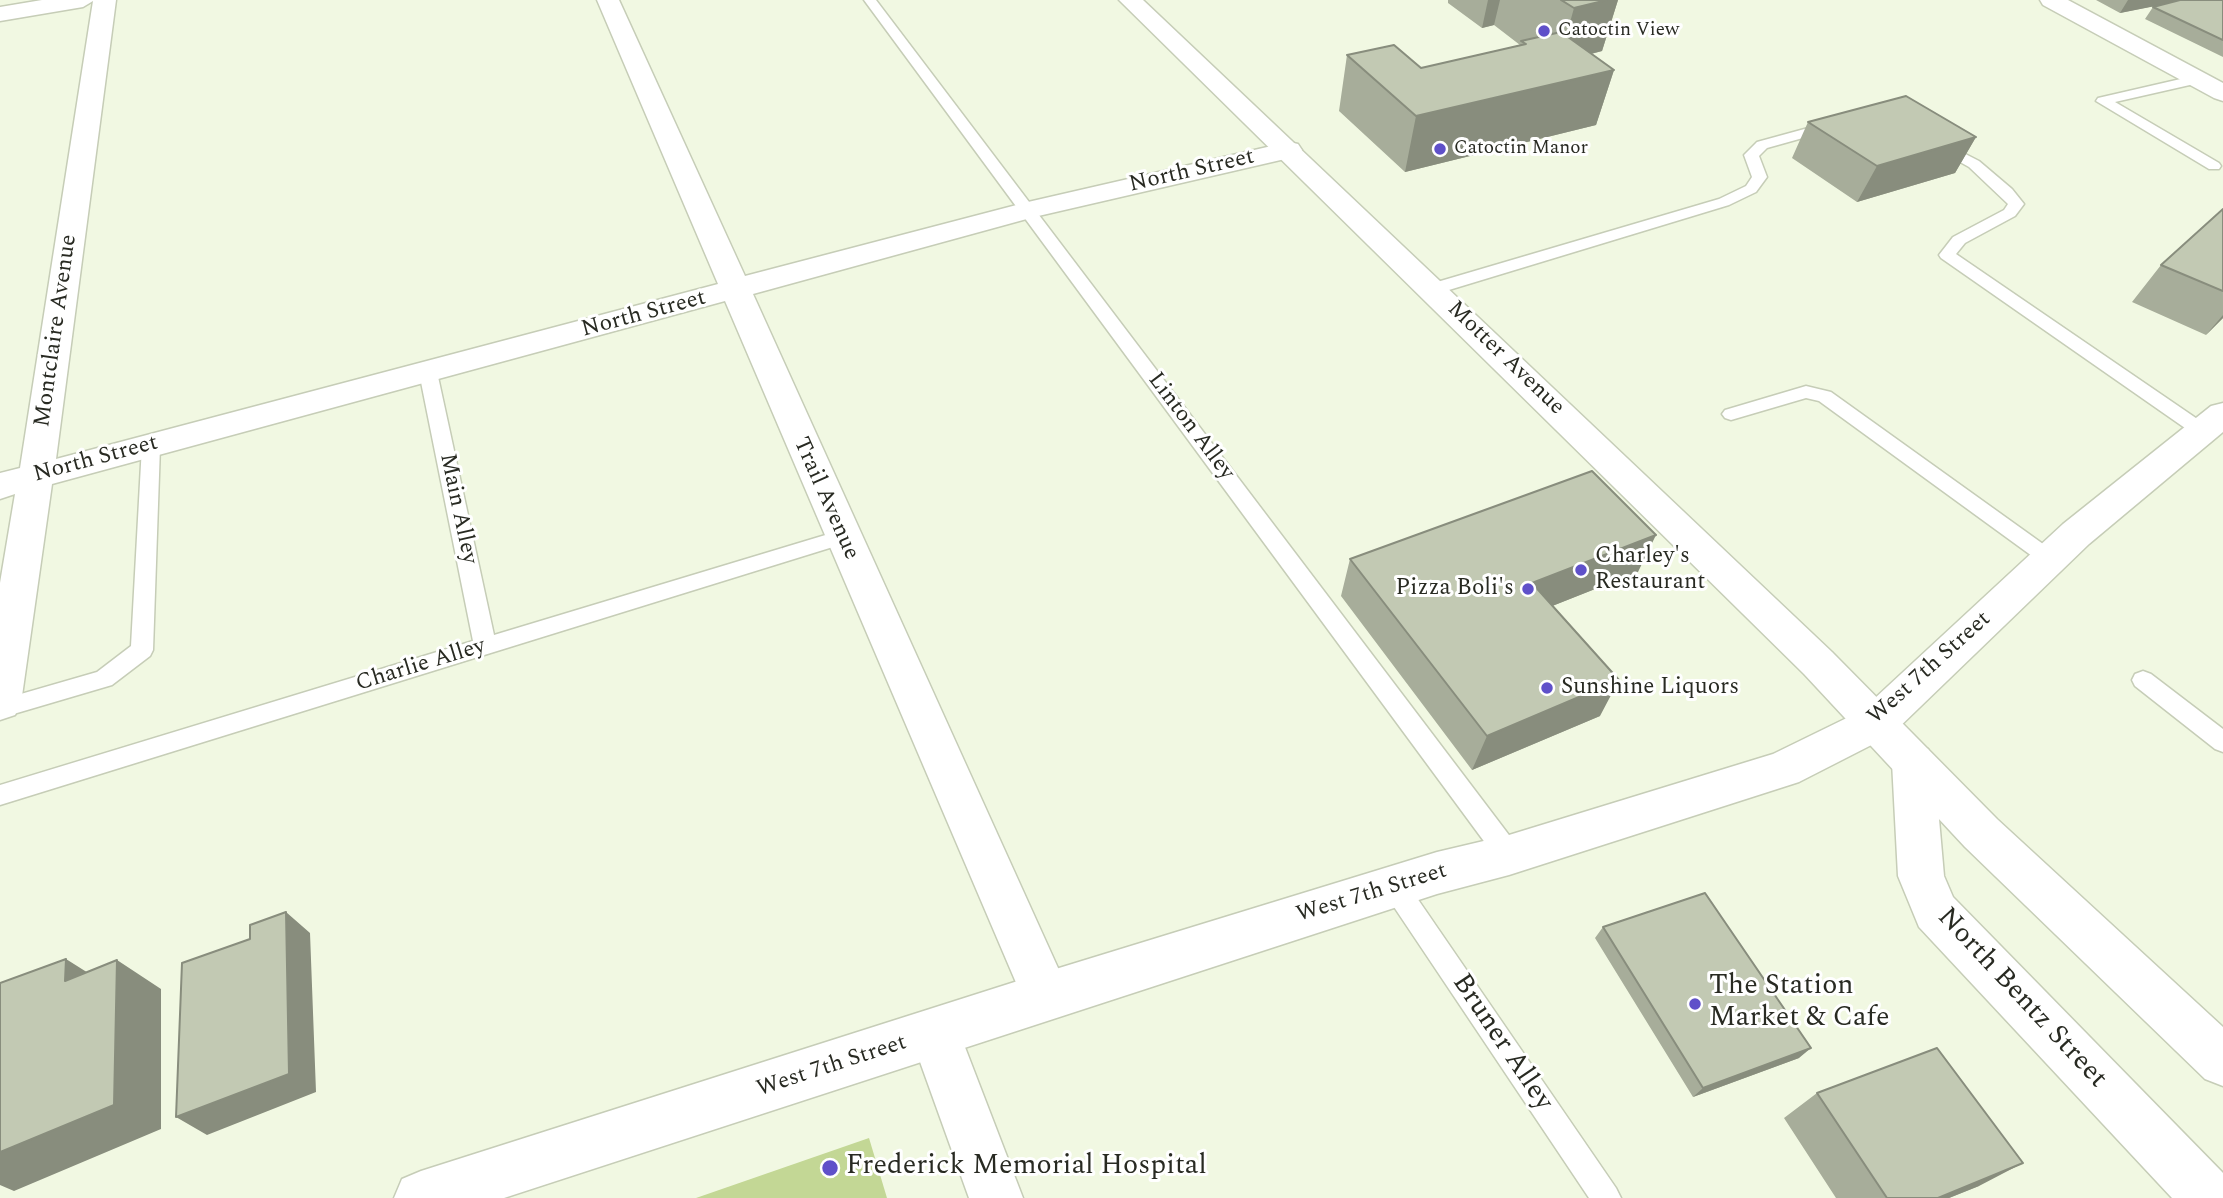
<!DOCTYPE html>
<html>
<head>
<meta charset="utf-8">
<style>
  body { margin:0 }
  canvas { display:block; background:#f1f8e2 }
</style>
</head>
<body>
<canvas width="2223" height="1198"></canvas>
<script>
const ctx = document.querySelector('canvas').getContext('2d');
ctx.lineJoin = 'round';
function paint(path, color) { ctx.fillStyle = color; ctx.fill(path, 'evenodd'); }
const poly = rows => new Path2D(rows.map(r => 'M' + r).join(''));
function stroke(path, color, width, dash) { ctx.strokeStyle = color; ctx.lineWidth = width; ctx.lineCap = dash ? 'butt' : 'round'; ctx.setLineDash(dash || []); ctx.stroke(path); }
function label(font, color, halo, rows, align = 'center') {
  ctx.font = font + ' Spectral,serif'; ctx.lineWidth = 6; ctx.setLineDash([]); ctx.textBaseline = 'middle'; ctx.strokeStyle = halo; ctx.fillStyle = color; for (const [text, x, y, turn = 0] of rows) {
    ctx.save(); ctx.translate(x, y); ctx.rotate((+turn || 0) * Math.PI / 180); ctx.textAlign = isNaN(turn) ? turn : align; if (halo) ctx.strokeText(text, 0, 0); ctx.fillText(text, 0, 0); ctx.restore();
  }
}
paint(poly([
  [869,1138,887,1198,696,1198]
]), '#c3d795');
const service = poly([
  [864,0,876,0,1518,847,1521,855,1518,863,1509,866,1500,863,864,0],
  [2198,75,2205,79,2203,82,2115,102,2219,163,2221,166,2219,169,2209,169,2096,101,2098,98,2198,75],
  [1830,122,1837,126,1835,129,1767,148,1759,156,1767,177,1756,192,1729,205,1439,293,1433,294,1425,289,1427,285,1719,199,1746,186,1752,177,1744,155,1757,142,1830,122],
  [1940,141,1979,161,2012,189,2024,204,2015,216,1965,243,1956,254,2209,427,2211,431,2209,435,2195,435,1941,258,1939,255,1953,237,2004,210,2008,204,1969,167,1935,148,1933,145,1935,142,1940,141],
  [428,366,437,372,494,635,842,530,849,532,852,537,849,542,0,805,0,785,473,641,419,372,428,366],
  [1806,386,1831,392,2057,554,2060,559,2057,564,2050,567,2043,564,1819,401,1806,398,1731,420,1725,418,1722,414,1725,410,1806,386],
  [151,440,158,441,160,446,153,650,150,656,112,685,0,718,0,700,97,672,131,646,142,446,144,441,151,440],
  [2143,671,2151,674,2223,729,2223,752,2215,749,2135,686,2132,680,2135,674,2143,671],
  [1395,875,1404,879,1616,1188,1621,1198,1589,1198,1386,895,1382,887,1386,879,1395,875]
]);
const minor = poly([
  [42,0,116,0,56,459,718,284,597,0,619,0,745,276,1028,202,1289,142,1298,144,1302,150,1298,156,1034,217,753,294,1063,979,1070,996,1063,1013,1046,1020,1029,1013,725,301,52,484,21,703,15,715,0,720,0,583,15,494,0,499,0,473,20,468,93,1,83,7,0,21,0,7,42,0],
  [1913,744,1928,749,1934,762,1944,876,1953,897,2223,1173,2223,1198,2172,1198,1919,927,1898,876,1892,762,1898,749,1913,744],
  [935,1009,953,1016,1023,1198,969,1198,910,1034,917,1016,935,1009]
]);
const secondary = poly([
  [2223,403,2223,432,2089,544,1891,735,1799,782,1509,875,1437,894,504,1198,394,1198,402,1179,421,1171,1046,972,1437,852,1509,835,1773,754,1861,711,2063,524,2211,406,2223,403]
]);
const primary = poly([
  [1119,0,1143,0,1832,652,1997,819,2223,1027,2223,1086,2205,1079,1965,847,1804,674,1119,0],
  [2040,0,2068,0,2223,83,2223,101,2214,98,2043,5,2040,0]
]);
stroke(service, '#c6cdb7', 3);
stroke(minor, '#c6cdb7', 3);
stroke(secondary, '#c6cdb7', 3);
stroke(primary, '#c6cdb7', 3);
paint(service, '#fff');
paint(minor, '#fff');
paint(secondary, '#fff');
paint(primary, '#fff');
paint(poly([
  [1448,0,1618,0,1602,51,1591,54,1614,70,1596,125,1405,172,1339,111,1347,55,1421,68,1520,45,1494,25,1482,28,1448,3],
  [2096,0,2223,0,2223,57,2145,19,2153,7,2159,5,2120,13],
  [1808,122,1976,137,1955,173,1857,202,1792,158],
  [2223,209,2223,318,2206,335,2132,302,2161,265],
  [1350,559,1638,572,1552,606,1600,716,1472,770,1341,596],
  [1603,927,1799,1058,1693,1097,1595,938],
  [1817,1093,1979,1186,1949,1198,1836,1198,1784,1118]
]), '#a7ad9a');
paint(poly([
  [1488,0,1500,0,1494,25,1482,28],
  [1607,0,1618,0,1602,51,1559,62,1574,8],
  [2128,0,2186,0,2120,13],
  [1614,70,1596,125,1405,172,1416,116],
  [1976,137,1955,173,1857,202,1877,166],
  [2223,315,2223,318,2206,335],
  [1656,535,1638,572,1517,620,1532,583],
  [1619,680,1600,716,1472,770,1487,736],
  [286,912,310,933,316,1092,207,1135,176,1117],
  [66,959,112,988,65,981],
  [117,960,161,989,161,1129,14,1191,0,1185,0,1152],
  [1811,1048,1799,1058,1693,1097,1703,1088],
  [2023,1163,1979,1186,1949,1198,1938,1198]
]), '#888d7d');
const building = poly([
  [1561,0,1607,0,1574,8,1561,0],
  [2180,0,2223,0,2223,40,2153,7,2180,0],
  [1561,32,1614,70,1416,116,1347,55,1394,45,1421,68,1526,44,1521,41,1561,32],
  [1906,96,1976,137,1877,166,1808,122,1906,96],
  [2223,209,2223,291,2161,265,2223,209],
  [1592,471,1656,535,1532,583,1619,680,1487,736,1350,559,1592,471],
  [1705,893,1811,1048,1703,1088,1603,927,1705,893],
  [286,912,289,1074,176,1117,182,963,250,939,250,925,286,912],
  [66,959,65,981,117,960,114,1105,0,1152,0,983,66,959],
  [1937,1048,2023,1163,1938,1198,1887,1198,1817,1093,1937,1048]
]);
paint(building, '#c2c9b3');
stroke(building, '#888d7d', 2);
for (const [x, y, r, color] of [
  [1544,31,7,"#5f50c9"],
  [1440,149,7,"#5f50c9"],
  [1581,570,7,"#5f50c9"],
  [1528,589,7,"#5f50c9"],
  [1547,688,7,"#5f50c9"],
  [1695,1004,7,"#5f50c9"],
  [830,1168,9,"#5f50c9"]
]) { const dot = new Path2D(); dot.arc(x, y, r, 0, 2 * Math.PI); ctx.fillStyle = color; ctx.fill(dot); stroke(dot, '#fff', 2.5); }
label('19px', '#282a22', '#fff', [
  ["Catoctin View",1558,31],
  ["Catoctin Manor",1454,149]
], 'left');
label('23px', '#282a22', '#fff', [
  ["North Street",1192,172,-13],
  ["North Street",644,315,-15],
  ["Montclaire Avenue",57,331,-82],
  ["Motter Avenue",1505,359,44],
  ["Linton Alley",1190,427,53],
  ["North Street",96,460,-15],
  ["Trail Avenue",825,499,66],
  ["Main Alley",457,509,78],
  ["Charlie Alley",421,666,-17],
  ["West 7th Street",1930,669,-42],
  ["West 7th Street",1372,894,-17],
  ["West 7th Street",832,1067,-18]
]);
label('23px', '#282a22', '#fff', [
  ["Charley's",1595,557],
  ["Restaurant",1595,583],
  ["Pizza Boli's",1514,589,"right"],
  ["Sunshine Liquors",1561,688]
], 'left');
label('28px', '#282a22', '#fff', [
  ["The Station",1709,988],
  ["Market & Cafe",1709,1020],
  ["Frederick Memorial Hospital",846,1168]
], 'left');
label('28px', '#282a22', '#fff', [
  ["North Bentz Street",2021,999,47],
  ["Bruner Alley",1501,1043,56]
]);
</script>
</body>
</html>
